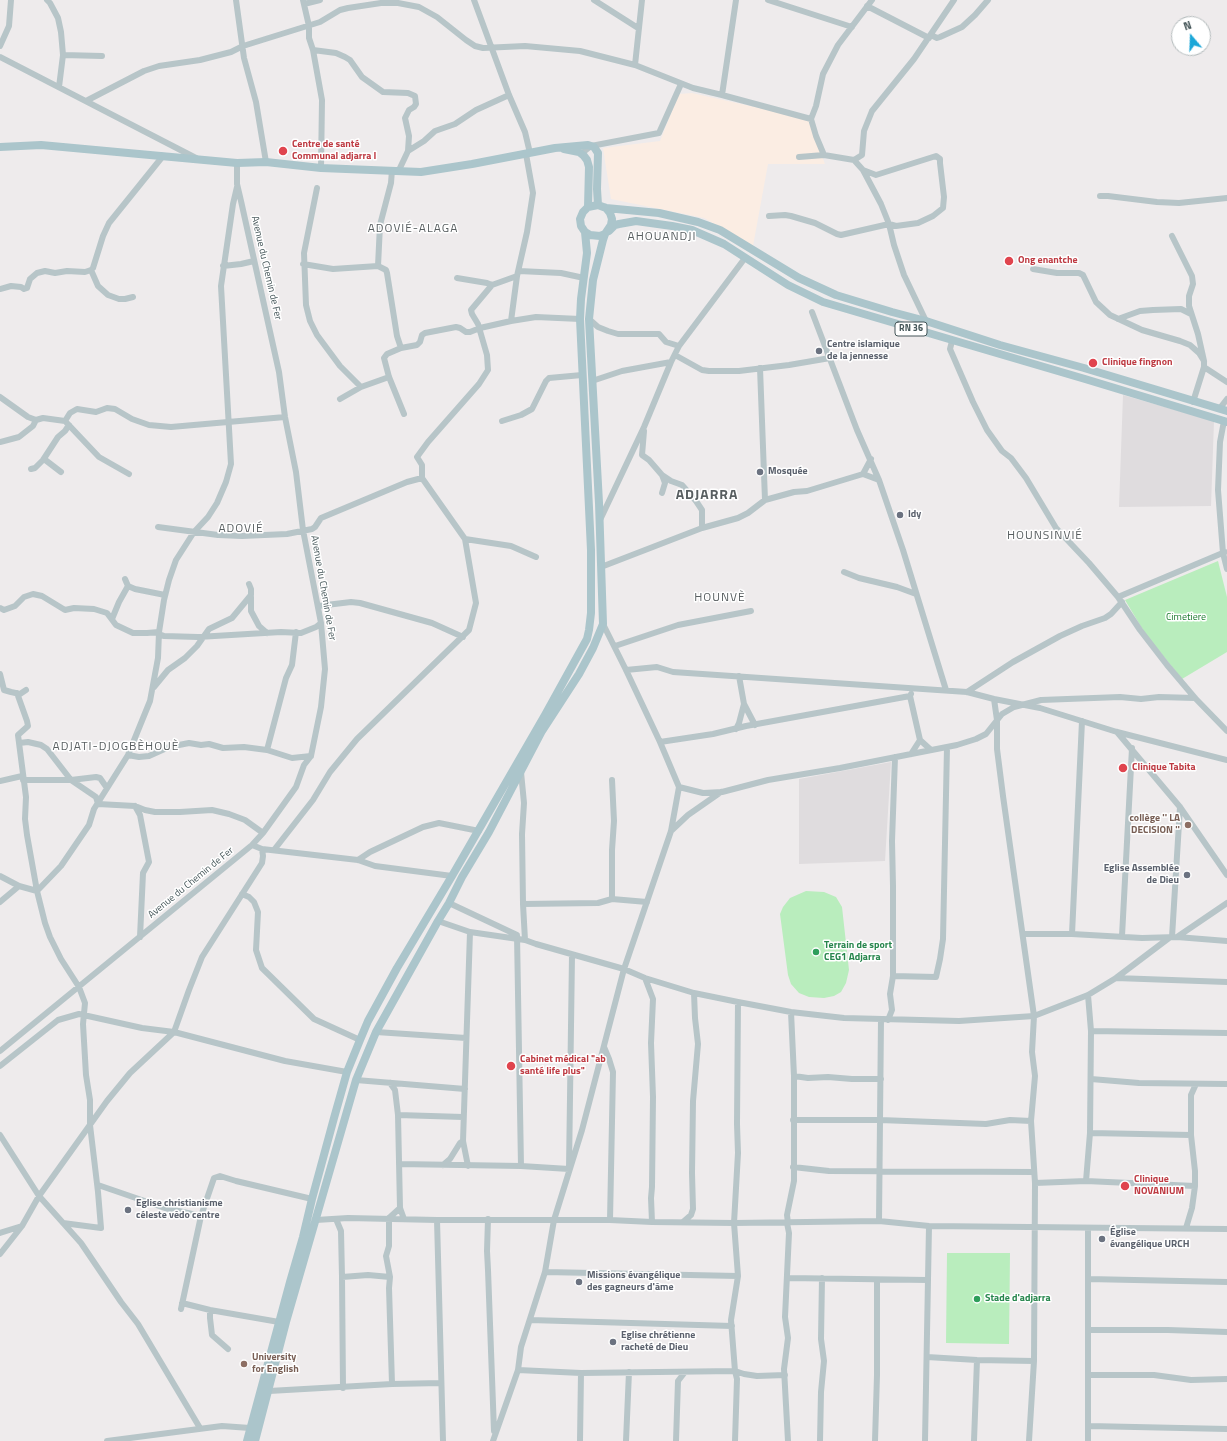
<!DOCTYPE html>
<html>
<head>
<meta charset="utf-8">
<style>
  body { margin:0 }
  #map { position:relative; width:1227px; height:1441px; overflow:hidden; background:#eeebec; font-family:"Titillium Web",sans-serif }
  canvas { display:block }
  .north { position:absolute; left:1171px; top:16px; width:40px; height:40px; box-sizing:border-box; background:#fff; border:1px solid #b4bbbc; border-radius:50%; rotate:341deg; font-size:11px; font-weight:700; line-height:16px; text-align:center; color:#445558 }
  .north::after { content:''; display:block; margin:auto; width:14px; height:18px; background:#1ca7d8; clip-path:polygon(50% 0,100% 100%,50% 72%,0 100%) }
</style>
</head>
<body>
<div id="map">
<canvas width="1227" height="1441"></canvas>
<div class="north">N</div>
</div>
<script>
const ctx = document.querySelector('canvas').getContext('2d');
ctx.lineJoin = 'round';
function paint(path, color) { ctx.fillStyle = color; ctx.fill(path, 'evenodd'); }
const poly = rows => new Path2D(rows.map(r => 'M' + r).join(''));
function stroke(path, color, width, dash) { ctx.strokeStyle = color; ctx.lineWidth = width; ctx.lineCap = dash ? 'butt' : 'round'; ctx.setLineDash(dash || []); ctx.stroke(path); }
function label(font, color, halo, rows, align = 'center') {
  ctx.font = font + ' "Titillium Web",sans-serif'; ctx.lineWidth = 3; ctx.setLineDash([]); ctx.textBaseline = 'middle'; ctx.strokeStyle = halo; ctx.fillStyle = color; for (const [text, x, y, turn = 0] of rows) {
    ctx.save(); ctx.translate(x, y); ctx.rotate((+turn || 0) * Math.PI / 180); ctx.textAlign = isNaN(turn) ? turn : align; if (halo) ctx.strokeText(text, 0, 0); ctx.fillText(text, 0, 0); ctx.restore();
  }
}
paint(poly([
  [692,93,808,119,825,164,768,164,753,246,704,218,611,199,603,148,660,141,679,94]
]), '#fbede3');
paint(poly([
  [1123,395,1214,421,1211,506,1119,507],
  [891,762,885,861,799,864,799,779]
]), '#dfdcde');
paint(poly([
  [1218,561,1227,597,1227,652,1182,679,1146,635,1125,600],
  [806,891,824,892,836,897,842,907,849,970,846,983,841,992,834,996,824,998,809,997,799,993,791,984,788,975,780,914,783,907,790,898],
  [947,1253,1010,1253,1009,1344,946,1343]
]), '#b9edbd');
stroke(poly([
  [47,0,50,3,58,18,61,32,63,55,59,87],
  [236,0,244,58,256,102,266,162],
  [303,0,309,26,309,38,313,50,322,100,321,168],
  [474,0,509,95,525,132,530,153],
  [594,0,638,28],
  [768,0,852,27],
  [304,4,320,0],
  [867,6,929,38],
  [931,35,937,38,940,37,962,27,975,15,988,0],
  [0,46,9,26,11,0],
  [313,50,336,53,345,57,350,60,362,77,383,92,408,93,415,96,416,104,414,107,409,110,405,118,409,136,408,151,399,170],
  [63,55,102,56],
  [0,57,196,158],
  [635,65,642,0],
  [722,95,736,0],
  [86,101,144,71,159,66,200,60,231,52,243,46,320,22,340,10,348,8,381,3,398,3,419,7,437,17,466,40,475,46,483,48,525,46,580,51,635,65,693,88,722,95,811,119],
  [408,151,424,141,435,131,455,124,476,110,509,95],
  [581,154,591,146,659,133,681,84],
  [824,155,816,136,811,119,816,106,823,74,838,45,872,0],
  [799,157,824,155,854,160,862,155,864,131,872,111,914,59,954,0],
  [854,160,863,170,881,204,889,224,894,245,904,275,926,321],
  [392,170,391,183,380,225,378,266,386,270,387,273,397,336,401,348],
  [317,188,304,253,306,305,310,321,317,335,340,366,361,387],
  [1100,196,1108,196,1157,202,1179,203,1227,198],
  [769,216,785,215,791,216,815,223,837,234,841,235,889,224,896,226,918,223,933,216,943,208,944,197,940,163,940,159,936,156,876,175,863,170],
  [1172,236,1192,276,1193,284,1189,296,1189,306,1198,334,1204,361,1204,367,1193,402],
  [303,264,333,269,378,266],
  [223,266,241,264,254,261],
  [1033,269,1057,273,1079,273,1083,275,1096,302,1110,315,1142,330,1180,341,1190,345,1199,353,1204,361],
  [91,270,98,286,108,295,119,299,125,299,133,297],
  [519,271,561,273,584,278],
  [457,278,487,283,492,285,517,276],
  [0,289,11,286,21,287,24,289,27,288,30,279,37,273,45,271,55,273,67,271,85,272,91,270,93,268,103,236,109,223,163,156],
  [812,312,857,430,879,480,903,550,946,690],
  [589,319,598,327,608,331,618,334,659,334,666,342,679,346],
  [1118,319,1140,311,1153,310,1181,309,1191,314],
  [511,321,517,276,527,232,533,193,526,154],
  [952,341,950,349,973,402,987,430,1002,451,1011,458,1026,478,1056,528,1089,563,1118,597,1140,630,1167,665,1195,698,1227,731],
  [675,355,702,370,709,371,739,371,789,365,830,358],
  [1204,367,1227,382],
  [760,368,765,500],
  [592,381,622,371,671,362],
  [0,397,28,417,36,420],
  [340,399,361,387,389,377],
  [1220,408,1227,399],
  [404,414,389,377,384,358,387,354,401,348,417,345,420,342,422,335,425,333,456,327,460,328,466,332,470,332,480,328,511,321,536,317,580,319],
  [65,421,99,457,129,474],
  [502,421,521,415,532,409,546,381,549,378,582,375],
  [1224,421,1220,442,1218,490,1223,553,1227,569],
  [644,431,642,455,649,460,662,475,671,481,682,485,696,501,702,510,702,528],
  [0,442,19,437,33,426,36,420,43,418,65,421,70,413,77,409,96,412,107,408,115,409,132,419,149,425,171,427,285,417],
  [44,459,61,472],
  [31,469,35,468,43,460,58,437,65,431,69,425],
  [863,474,871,459],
  [662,493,665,483,662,475],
  [600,520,644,427,671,362,679,346,745,258],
  [158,527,218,535,242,536,287,534,312,529,315,527,321,518,407,482,422,478],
  [465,539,511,546,536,557],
  [601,567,702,528,738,518,748,513,765,500,794,492,807,491,863,474,879,480],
  [844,572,859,578,897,587,916,594],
  [128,586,135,589,165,595],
  [251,597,251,611,259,626,267,633],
  [1118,597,1225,552],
  [318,606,351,602,360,603,432,623,463,637],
  [0,608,4,610,15,606,24,597,33,594,42,596,65,610,74,608,94,609,107,613,116,625,133,633,147,633,159,632],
  [112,619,119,602,128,586,125,579],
  [159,634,164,636,198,637,281,632,301,633,316,627,321,623],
  [615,646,678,625,751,611],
  [626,670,657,667,673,672,967,692,994,699,1040,708,1117,732,1227,760],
  [0,674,4,690,11,692,20,694,26,690],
  [154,687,168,670,185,658,197,646,209,629,232,618,251,595,251,589,249,584],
  [967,692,1013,662,1060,636,1082,626,1105,618,1111,614,1122,602],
  [17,693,27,721,28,726,18,735,26,797,25,819,27,835,37,891,45,923,50,937,61,959,79,987,85,1003,83,1024,86,1075,90,1100,90,1125,98,1192,101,1228,63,1223],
  [911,694,910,696,920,740,931,750],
  [994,699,997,720,997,749,1003,796,1034,1016,1032,1052,1035,1076,1031,1121,1035,1183,1034,1361,1029,1441],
  [744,704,755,725],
  [736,729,739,723,744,704,739,676],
  [1117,732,1180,807,1227,875],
  [660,742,713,734,746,726,910,696],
  [19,743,28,742,41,745,47,749,71,780,96,797,98,804,135,806,145,810,155,812,180,812,212,810,229,814,245,820,263,833],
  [267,750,286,678,292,665,296,632],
  [911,754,920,740],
  [128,755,139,757,149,756,169,747,189,743,201,745,209,744,223,748,244,747,267,750,292,758,311,756],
  [521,772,524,803,522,834,523,904,525,940],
  [23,780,71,780,96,777,100,778,107,788],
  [612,780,614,821,612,850,612,899],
  [0,781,22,776],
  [679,787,703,793,722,792,768,780,840,768,957,745,976,739,986,734,1002,714,1014,707,1041,700,1120,697,1141,699,1159,697,1195,698],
  [135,806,140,815,149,862,143,873,140,937],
  [671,831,688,815,721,792],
  [252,845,262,849,358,860,375,866,452,876],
  [274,850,313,800,330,772,357,739,469,630,476,603,465,539,422,478,422,465,417,457,428,442,479,384,488,370,487,355,478,324,472,314,471,310,492,285],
  [358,860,370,852,423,827,439,823,479,831],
  [0,876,19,886,37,891,61,866,89,825,94,809,128,755,150,701,158,658,159,632,164,600,169,580,176,560,194,532,208,517,217,503,226,482,231,464,221,286,233,204,237,187],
  [242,894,249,897,254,902,258,912,256,950,262,968,314,1019,360,1040],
  [0,902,19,886],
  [449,903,517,935,521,1166],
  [523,904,598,903,612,899,647,902],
  [438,921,470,932,525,940,536,944,624,969,645,978,694,993,738,1002,791,1012,844,1018,959,1021,1034,1016,1088,995,1116,978,1169,938],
  [1023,934,1072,934,1142,938,1177,937,1227,941],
  [1072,934,1082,721],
  [1122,936,1132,748],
  [1172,937,1180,807],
  [1177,937,1227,903],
  [893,976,936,977,940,959,943,939,947,747],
  [645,978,653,999,651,1043,653,1097,652,1187,651,1198,652,1222],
  [1116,978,1227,982],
  [888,1020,892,1010,890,994,893,976,893,886,892,841,895,757],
  [1091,1031,1227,1033],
  [376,1032,466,1038],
  [604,1047,609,1059,613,1072,610,1220],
  [0,1051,252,845,263,833,296,787,304,765,311,756,321,707,325,669,321,623,303,530,296,472,285,417,279,372,241,201,237,184,237,163],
  [0,1066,58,1020,79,1014,142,1028,174,1032,285,1061,347,1072],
  [794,1076,808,1078,828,1077,852,1079,881,1079],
  [1091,1079,1139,1083,1227,1084],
  [356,1080,465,1089],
  [390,1083,395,1090,398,1115,400,1208,404,1219],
  [398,1115,463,1117],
  [793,1120,880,1120,986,1124,1010,1120,1031,1121],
  [1090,1133,1191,1135],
  [0,1135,39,1196,81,1243,121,1302,138,1324,200,1428],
  [399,1164,521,1166,569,1169,572,955],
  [443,1165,450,1159,460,1143,463,1141],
  [468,1166,463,1141,470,932],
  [793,1167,829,1171,1034,1172],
  [1086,1181,1090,1133,1091,1031,1088,995],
  [1035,1183,1086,1181,1195,1186],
  [98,1185,165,1208,201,1216],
  [336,1219,341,1231,342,1277,343,1388],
  [488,1219,487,1251,488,1270,494,1431],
  [316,1220,348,1218,437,1220,610,1220,652,1222,734,1223,879,1221,929,1226,1227,1229],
  [437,1220,443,1441],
  [879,1221,881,1019],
  [683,1222,691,1215,693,1209,692,1173,693,1101,698,1044,695,1018,694,993],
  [787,1223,789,1233,785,1317,788,1338,784,1369,788,1441],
  [788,1223,787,1215,794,1181,794,1076,791,1012],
  [1186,1228,1192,1208,1195,1186,1195,1171,1191,1135,1191,1095,1196,1084],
  [0,1233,22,1226],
  [0,1254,22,1226,39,1196,107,1101,130,1073,174,1032,189,990,202,957,262,863,263,856,262,849],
  [545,1272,738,1276],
  [342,1277,368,1275,390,1277],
  [788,1278,927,1280],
  [1088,1279,1227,1282],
  [182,1303,210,1310,279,1322],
  [181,1309,201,1216,214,1178,220,1176,236,1181,312,1199],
  [210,1310,210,1318,212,1335,228,1349],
  [530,1320,732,1326],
  [1088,1330,1168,1330,1227,1332],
  [927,1357,977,1360,1034,1361],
  [518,1370,581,1373,735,1371,744,1374,757,1376,785,1375],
  [1089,1375,1154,1375,1191,1380,1227,1379],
  [392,1384,389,1288,390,1277,386,1256,389,1246,389,1218,400,1208],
  [269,1391,392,1384,441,1383],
  [1089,1426,1227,1429],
  [107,1441,222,1426,250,1428],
  [493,1441,518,1370,521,1347,545,1272,554,1220,582,1130,624,969,671,831,679,787,660,742,626,670,603,624],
  [580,1441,581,1373],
  [626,1441,629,1372],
  [676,1441,678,1381,685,1372],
  [735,1441,737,1379,735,1371,731,1320,738,1276,734,1223,738,1153,737,1124,738,1002],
  [820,1441,821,1392,824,1361,821,1339,822,1278],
  [875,1441,877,1375,877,1280],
  [925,1441,929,1226],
  [974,1441,977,1360],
  [1088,1441,1088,1228]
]), '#b7c5c8', 6);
stroke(poly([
  [0,147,41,145,237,163,266,162,321,168,421,172,472,164,555,148,588,145,594,147,598,153,597,189,598,205],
  [564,149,579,152,584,156,587,160,589,167,588,207],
  [609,231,615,225,619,224,636,221,672,226,692,230,724,244,788,285,823,302,1085,379,1227,422],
  [605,234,600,236,590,235,585,232,581,226,580,219,583,212,588,207,598,205,606,208,659,213,698,222,720,230,799,278,836,295,892,312,926,321,1000,345,1084,368,1227,411],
  [247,1441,290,1282,303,1237,312,1199,334,1118,347,1072,360,1040,368,1021,397,968,452,876,545,715,587,639,589,630,591,613,591,550,580,319,581,299,587,253,585,232],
  [255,1441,286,1322,356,1080,376,1032,438,921,449,903,462,877,489,832,542,731,579,674,593,648,603,624,599,503,589,319,593,280,603,240,605,234,611,225,612,219,610,213,606,208]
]), '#abc5cb', 8);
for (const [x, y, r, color] of [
  [283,151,5,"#e0444e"],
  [1009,261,5,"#e0444e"],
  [819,351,4,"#6b7280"],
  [1093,363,5,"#e0444e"],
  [760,472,4,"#6b7280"],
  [900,515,4,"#6b7280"],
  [1123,768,5,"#e0444e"],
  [1188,825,4,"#8d6e63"],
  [1187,875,4,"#6b7280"],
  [816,952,4,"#2e9e5b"],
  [511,1066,5,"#e0444e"],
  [1125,1186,5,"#e0444e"],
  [128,1210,4,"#6b7280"],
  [1102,1239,4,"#6b7280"],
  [579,1282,4,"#6b7280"],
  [977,1299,4,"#2e9e5b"],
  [613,1342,4,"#6b7280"],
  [244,1364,4,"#8d6e63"]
]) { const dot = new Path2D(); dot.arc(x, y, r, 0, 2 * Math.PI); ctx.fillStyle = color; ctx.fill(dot); stroke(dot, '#fff', 1.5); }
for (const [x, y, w] of [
  [911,329,32]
]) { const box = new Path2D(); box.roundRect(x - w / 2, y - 7, w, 14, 3); ctx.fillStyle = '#fff'; ctx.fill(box); stroke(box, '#445558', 1); }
label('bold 9px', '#445558', null, [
  ["RN 36",911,329]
]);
label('bold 10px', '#be3a42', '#fff', [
  ["Centre de santé",292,145],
  ["Communal adjarra I",292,157],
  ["Ong enantche",1018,261],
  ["Clinique fingnon",1102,363],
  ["Clinique Tabita",1132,768],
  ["Cabinet médical \"ab",520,1060],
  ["santé life plus\"",520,1072],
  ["Clinique",1134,1180],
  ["NOVANIUM",1134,1192]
], 'left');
label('10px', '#445558', '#fff', [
  ["Avenue du Chemin de Fer",266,268,77],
  ["Avenue du Chemin de Fer",323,588,80],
  ["Avenue du Chemin de Fer",191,883,-39]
]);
label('bold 10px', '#5b616d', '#fff', [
  ["Centre islamique",827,345],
  ["de la jennesse",827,357],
  ["Mosquée",768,472],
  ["Idy",908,515],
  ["Eglise Assemblée",1179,869,"right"],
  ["de Dieu",1179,881,"right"],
  ["Eglise christianisme",136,1204],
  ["céleste vêdo centre",136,1216],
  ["Église",1110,1233],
  ["évangélique URCH",1110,1245],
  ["Missions évangélique",587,1276],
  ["des gagneurs d'âme",587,1288],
  ["Eglise chrétienne",621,1336],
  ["racheté de Dieu",621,1348]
], 'left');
label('10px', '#18772b', '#fff', [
  ["Cimetiere",1186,618]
]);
label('bold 10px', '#785e54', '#fff', [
  ["collège '' LA",1180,819],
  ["DECISION ''",1180,831],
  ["University",252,1358,"left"],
  ["for English",252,1370,"left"]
], 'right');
label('bold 10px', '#27864d', '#fff', [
  ["Terrain de sport",824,946],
  ["CEG1 Adjarra",824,958],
  ["Stade d'adjarra",985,1299]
], 'left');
ctx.letterSpacing = '1px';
label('12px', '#585e60', '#fff', [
  ["ADOVIÉ-ALAGA",413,229],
  ["AHOUANDJI",662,237],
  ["ADOVIÉ",241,529],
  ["HOUNSINVIÉ",1045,536],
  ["HOUNVÈ",720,598],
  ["ADJATI-DJOGBÈHOUÈ",116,747]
]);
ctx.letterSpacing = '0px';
ctx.letterSpacing = '1px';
label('bold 14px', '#585e60', '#fff', [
  ["ADJARRA",707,496]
]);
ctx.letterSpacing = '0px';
</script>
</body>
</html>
